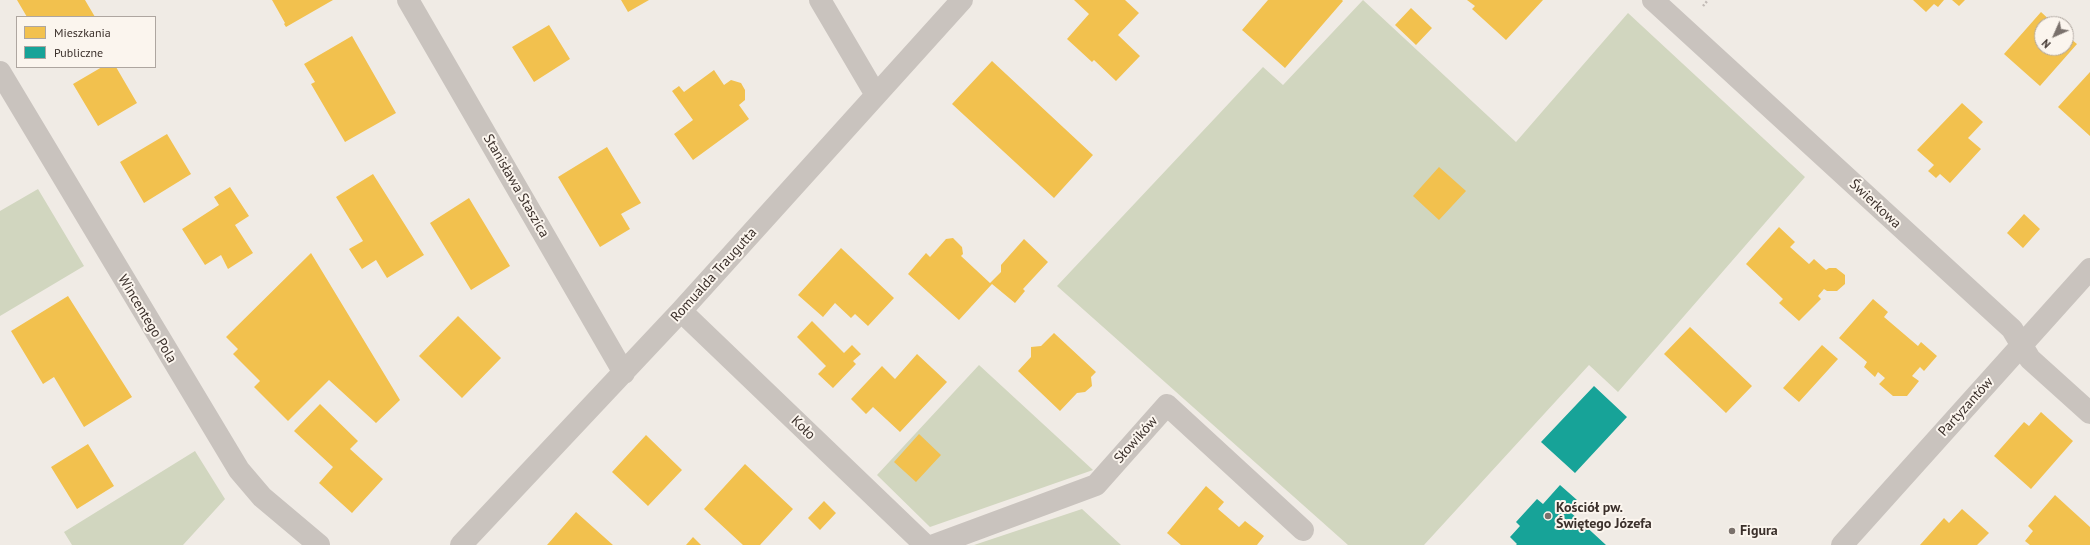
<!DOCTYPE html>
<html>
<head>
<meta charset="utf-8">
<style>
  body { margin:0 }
  #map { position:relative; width:2090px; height:545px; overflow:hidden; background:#f0ebe5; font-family:"PT Sans",sans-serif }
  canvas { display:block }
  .legend { position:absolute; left:16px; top:16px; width:140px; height:52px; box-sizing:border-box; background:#fbf5ee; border:1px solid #aea6a0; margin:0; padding:5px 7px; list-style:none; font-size:12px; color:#3b302b }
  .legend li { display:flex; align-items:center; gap:8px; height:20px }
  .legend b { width:20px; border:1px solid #aea6a0 }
  .north { position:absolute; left:2034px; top:16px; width:40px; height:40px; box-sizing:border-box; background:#fbf5ee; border:1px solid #aea6a0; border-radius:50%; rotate:225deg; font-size:11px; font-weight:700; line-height:16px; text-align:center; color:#3b302b }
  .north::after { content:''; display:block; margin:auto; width:14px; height:18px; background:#7a716c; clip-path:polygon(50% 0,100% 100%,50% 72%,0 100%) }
</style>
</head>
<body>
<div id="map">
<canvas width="2090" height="545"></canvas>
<ul class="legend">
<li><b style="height:11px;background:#f2c14e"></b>Mieszkania</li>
<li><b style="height:11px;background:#17a398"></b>Publiczne</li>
</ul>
<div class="north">N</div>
</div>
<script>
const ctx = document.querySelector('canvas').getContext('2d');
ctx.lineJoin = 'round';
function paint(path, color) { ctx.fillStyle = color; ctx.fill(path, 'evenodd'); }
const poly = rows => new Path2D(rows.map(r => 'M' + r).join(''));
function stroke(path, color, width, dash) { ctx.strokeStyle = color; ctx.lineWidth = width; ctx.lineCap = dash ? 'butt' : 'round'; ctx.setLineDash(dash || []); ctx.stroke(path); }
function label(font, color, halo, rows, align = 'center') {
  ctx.font = font + ' "PT Sans",sans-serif'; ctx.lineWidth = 4; ctx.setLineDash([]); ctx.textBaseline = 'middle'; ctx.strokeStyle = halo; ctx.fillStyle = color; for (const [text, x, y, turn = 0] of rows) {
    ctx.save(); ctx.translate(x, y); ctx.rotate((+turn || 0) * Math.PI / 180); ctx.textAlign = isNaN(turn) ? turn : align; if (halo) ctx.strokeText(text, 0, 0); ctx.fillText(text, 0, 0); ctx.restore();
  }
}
paint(poly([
  [1363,0,1516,142,1628,13,1805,177,1618,392,1589,365,1424,545,1348,545,1057,286,1263,67,1283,85],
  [38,189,84,266,0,316,0,211],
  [979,365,1093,470,930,527,877,475],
  [195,451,225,499,183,545,72,545,64,532],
  [1082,509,1121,545,974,545]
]), '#d1d6bf');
paint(poly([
  [17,0,85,0,95,17,27,17],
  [272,0,333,0,286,27,284,24,285,23],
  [621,0,649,0,628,12],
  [1074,0,1125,0,1139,13,1118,35,1140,56,1116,81,1094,60,1092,62,1067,39,1089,14],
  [1268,0,1342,0,1343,1,1285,68,1242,30],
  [1467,0,1543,0,1506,40,1472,9,1475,6],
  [1913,0,1944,0,1938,7,1934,4,1926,12],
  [1952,0,1965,0,1959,6],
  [1411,8,1432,28,1416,45,1395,25],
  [2041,12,2054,24,2042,24,2042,48,2066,48,2066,35,2077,44,2040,86,2004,54],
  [549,25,570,59,534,82,512,47],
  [352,36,396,113,345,142,311,84,315,82,304,64],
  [992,61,1093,155,1054,198,952,104],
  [102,67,116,67,137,103,98,126,73,84],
  [714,70,724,85,731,80,741,83,745,90,745,100,739,105,749,119,693,160,674,134,693,120,672,91,679,86,684,92],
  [2090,72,2090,136,2058,107],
  [1962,103,1983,122,1968,138,1981,149,1950,183,1940,174,1936,178,1928,171,1934,165,1917,150],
  [167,134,191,174,144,203,120,162],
  [607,147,641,203,621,214,630,229,600,247,558,177],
  [1439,167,1466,191,1439,220,1413,196],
  [373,174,424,255,387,278,376,260,362,269,349,249,363,241,336,197],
  [230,187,249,216,235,225,253,253,228,269,221,255,205,265,182,229,219,205,214,197],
  [469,198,510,266,471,290,430,223],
  [2024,214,2040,229,2023,248,2007,233],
  [1779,227,1795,242,1790,247,1809,264,1814,259,1826,270,1829,268,1836,268,1845,275,1845,284,1837,291,1827,291,1824,289,1818,296,1821,299,1799,321,1779,303,1783,299,1746,264],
  [953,238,962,247,963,254,961,256,990,283,1001,272,1001,265,1024,239,1048,262,1023,289,1025,291,1015,303,992,284,959,320,908,274,926,253,930,257,946,239],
  [841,248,894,298,868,326,855,314,851,318,835,303,823,317,798,295],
  [311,253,400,400,376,423,329,380,288,421,254,387,260,381,233,354,238,349,226,337],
  [68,296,132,397,84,427,54,377,43,384,11,331],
  [1873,299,1888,312,1884,317,1918,346,1921,342,1937,356,1924,371,1920,367,1912,376,1919,381,1907,396,1893,396,1879,384,1885,378,1878,372,1875,377,1864,367,1867,362,1839,338],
  [458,316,501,358,462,398,419,356],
  [812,321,844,353,852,345,861,354,853,361,856,364,833,388,818,374,826,366,797,337],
  [1690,327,1752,386,1726,413,1664,354],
  [1054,333,1096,372,1091,377,1092,386,1085,392,1077,393,1060,411,1018,371,1031,357,1031,347,1041,346],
  [1822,345,1838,359,1799,402,1783,388],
  [917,354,947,382,900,432,873,407,866,414,851,399,882,366,895,379],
  [320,404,358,441,350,449,383,479,352,513,319,483,333,467,294,431],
  [2041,412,2073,441,2031,489,1994,456,2024,422,2029,426],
  [919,434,941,455,916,482,894,462],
  [646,435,682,470,648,506,612,472],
  [88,444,114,486,77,509,51,467],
  [745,464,793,509,760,545,743,545,704,509],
  [1206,486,1224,502,1218,509,1239,527,1245,521,1264,536,1257,545,1181,545,1167,533],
  [2055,495,2090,527,2090,545,2030,545,2025,541,2033,531,2028,526],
  [824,501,836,513,820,530,808,518],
  [1962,509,1989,533,1977,545,1920,545,1944,518,1949,523],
  [576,512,613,545,547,545],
  [693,537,701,545,686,545]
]), '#f2c14e');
paint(poly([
  [1594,386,1627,417,1575,473,1541,442],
  [1560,485,1577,500,1568,510,1606,545,1516,545,1517,544,1510,537,1520,526,1516,522,1537,499,1543,504]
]), '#17a398');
stroke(poly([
  [1703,6,1708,0]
]), '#c2bbb6', 2.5, [2, 2]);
stroke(poly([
  [408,0,624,373],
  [820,0,876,95],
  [1653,0,2012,329,2030,359,2090,413],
  [0,72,239,470,262,497,319,545],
  [681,311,925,545],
  [461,545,681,311,962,0],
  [934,545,1096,485,1167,405,1303,530],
  [1842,545,2090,269]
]), '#c9c3be', 22);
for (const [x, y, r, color] of [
  [1548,516,4,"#7a716c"],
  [1732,531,4,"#7a716c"]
]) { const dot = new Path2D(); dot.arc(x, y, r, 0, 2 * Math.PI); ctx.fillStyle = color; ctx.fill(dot); stroke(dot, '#fbf5ee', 1.5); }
label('14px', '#3b302b', '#fbf5ee', [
  ["Stanisława Staszica",516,186,60],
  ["Świerkowa",1875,204,43],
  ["Romualda Traugutta",714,275,-48],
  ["Wincentego Pola",147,319,59],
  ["Partyzantów",1966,407,-48],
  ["Koło",803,428,44],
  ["Słowików",1136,440,-48]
]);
label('bold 14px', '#3b302b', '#fbf5ee', [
  ["Kościół pw.",1556,508],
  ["Świętego Józefa",1556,524],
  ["Figura",1740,531]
], 'left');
</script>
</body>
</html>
